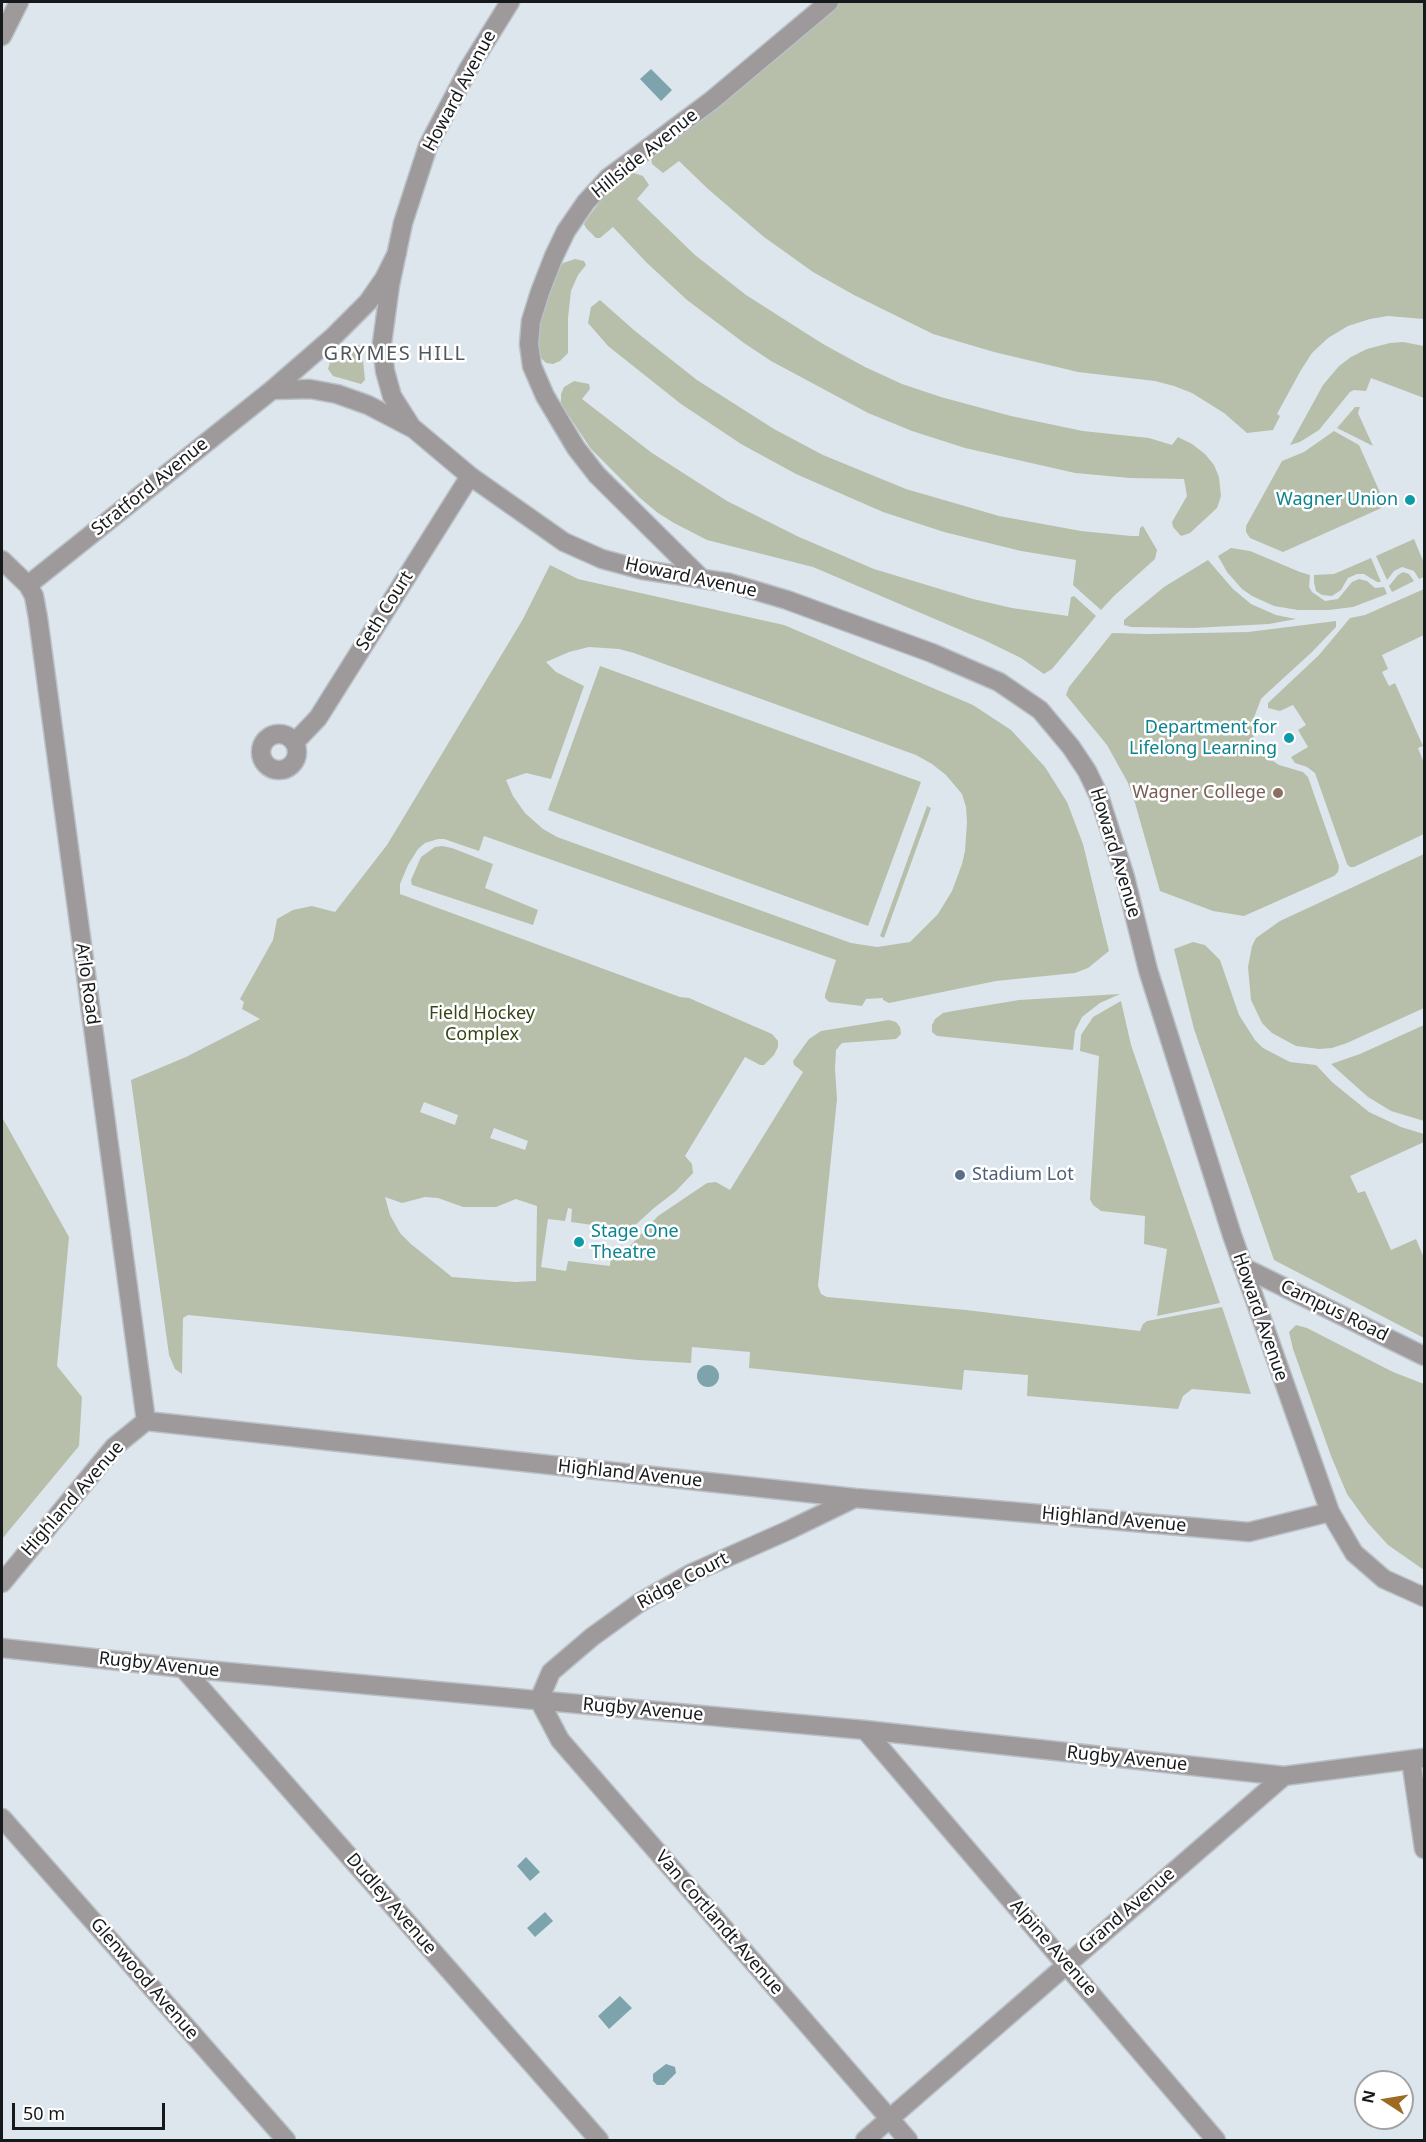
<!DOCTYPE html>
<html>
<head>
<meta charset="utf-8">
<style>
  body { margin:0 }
  #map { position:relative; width:1426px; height:2142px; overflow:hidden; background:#dde6ed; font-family:"Noto Sans",sans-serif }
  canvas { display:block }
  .frame { position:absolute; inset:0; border:3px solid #15191b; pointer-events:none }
  .north { position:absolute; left:1354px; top:2070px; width:60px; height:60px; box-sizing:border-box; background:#fff; border:2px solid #a1a3a4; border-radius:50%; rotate:282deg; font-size:16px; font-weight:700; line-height:24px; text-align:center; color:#15191b }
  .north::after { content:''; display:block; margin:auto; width:21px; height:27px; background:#9e6b22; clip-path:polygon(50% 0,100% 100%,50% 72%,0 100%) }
  .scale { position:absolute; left:12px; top:2103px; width:153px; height:27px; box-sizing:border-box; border:3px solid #15191b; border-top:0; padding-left:8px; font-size:18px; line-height:21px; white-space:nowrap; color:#15191b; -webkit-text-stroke:4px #fff; paint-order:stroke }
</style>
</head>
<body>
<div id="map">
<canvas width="1426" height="2142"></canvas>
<div class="frame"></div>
<div class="north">N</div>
<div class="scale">50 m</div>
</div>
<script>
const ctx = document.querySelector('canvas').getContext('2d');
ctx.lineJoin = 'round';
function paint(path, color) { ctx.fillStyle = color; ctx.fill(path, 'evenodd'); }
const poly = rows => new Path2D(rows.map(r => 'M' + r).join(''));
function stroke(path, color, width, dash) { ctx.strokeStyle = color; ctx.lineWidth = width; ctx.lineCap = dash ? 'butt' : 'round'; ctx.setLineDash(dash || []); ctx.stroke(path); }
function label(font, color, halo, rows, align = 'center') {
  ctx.font = font + ' "Noto Sans",sans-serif'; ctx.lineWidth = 5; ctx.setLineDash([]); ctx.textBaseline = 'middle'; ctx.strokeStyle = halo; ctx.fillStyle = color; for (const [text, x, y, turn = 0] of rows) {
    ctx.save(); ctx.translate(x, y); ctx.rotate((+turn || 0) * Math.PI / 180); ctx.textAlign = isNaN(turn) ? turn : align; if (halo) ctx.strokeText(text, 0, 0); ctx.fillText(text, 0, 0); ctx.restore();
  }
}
paint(poly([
  [839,2,1424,2,1424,319,1388,316,1370,319,1348,326,1328,338,1312,353,1301,370,1277,414,1280,416,1273,430,1247,433,1224,413,1192,393,1174,386,1155,381,1078,372,994,352,933,334,854,295,813,272,764,237,708,189,679,161,663,173,652,164,651,157,743,87,788,44],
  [631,172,643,176,649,185,637,199,695,255,746,295,823,344,865,367,902,384,941,397,1011,416,1083,431,1149,438,1172,445,1178,437,1192,444,1205,454,1214,465,1219,477,1221,496,1217,508,1190,533,1181,536,1173,527,1172,522,1187,496,1184,479,1130,478,1075,473,965,448,912,431,868,413,771,361,744,343,687,300,646,262,613,227,600,238,596,238,586,228,584,224,587,219,608,191,615,182],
  [575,259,584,261,586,265,578,275,571,291,568,318,568,353,560,361,553,364,546,363,539,356,538,328,550,285,563,263],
  [600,300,635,331,697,380,774,429,823,455,906,489,999,516,1081,531,1131,536,1139,536,1140,528,1143,526,1157,550,1155,559,1114,596,1101,610,1073,585,1076,560,1021,551,944,532,883,512,796,474,741,444,681,404,608,346,588,323,591,307],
  [1403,342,1424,346,1424,398,1371,378,1366,391,1354,390,1350,392,1319,430,1300,442,1290,445,1323,385,1339,366,1351,357,1367,349,1390,343],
  [353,345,359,345,362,350,365,380,361,384,333,376,328,369,330,362],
  [574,381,589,384,590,389,582,399,652,453,727,501,799,537,874,569,973,599,1012,608,1068,616,1071,597,1074,596,1096,616,1052,669,1044,674,1021,658,984,640,813,567,707,540,674,523,658,513,640,498,591,449,561,404,561,394,564,387],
  [1355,407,1360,407,1358,413,1373,446,1337,428],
  [1334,431,1359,445,1386,506,1283,552,1250,538,1246,532,1246,526,1282,461,1304,452],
  [1414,539,1424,563,1424,577,1419,579,1414,571,1402,567,1394,571,1387,580,1376,556],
  [1231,548,1250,551,1300,572,1310,575,1309,587,1312,592,1325,601,1338,599,1352,582,1359,579,1367,581,1375,588,1384,587,1387,594,1353,607,1329,610,1298,610,1274,606,1252,596,1242,589,1227,572,1218,556],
  [1371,558,1381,582,1377,582,1364,574,1357,574,1348,578,1341,590,1332,596,1322,595,1316,591,1314,582,1314,575,1334,574],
  [1208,560,1233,589,1251,604,1276,615,1296,619,1269,624,1193,628,1131,627,1124,625,1124,620,1164,587],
  [550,565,578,579,591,582,784,625,973,705,1011,730,1045,767,1067,802,1083,844,1109,951,1088,968,1075,973,996,981,889,1003,883,1000,883,998,866,999,862,1006,829,1002,825,998,825,995,836,960,484,836,479,851,444,839,438,839,425,843,418,849,408,865,400,884,400,894,680,997,689,998,772,1034,778,1041,778,1047,774,1055,764,1065,760,1065,745,1057,685,1156,692,1164,693,1173,676,1191,654,1208,620,1239,613,1239,614,1228,571,1222,572,1209,568,1208,565,1221,548,1219,541,1267,566,1271,568,1261,610,1266,611,1254,623,1252,630,1246,658,1216,707,1183,716,1182,730,1190,803,1072,794,1065,793,1061,809,1039,821,1031,889,1020,896,1022,900,1027,901,1034,896,1039,842,1043,836,1050,835,1069,837,1099,818,1286,821,1294,827,1297,966,1310,1140,1331,1143,1324,1147,1321,1222,1307,1251,1394,1192,1389,1183,1396,1178,1409,1027,1396,1028,1375,964,1370,962,1390,749,1368,750,1352,692,1347,691,1363,638,1360,188,1315,183,1318,182,1374,175,1369,169,1355,131,1080,186,1057,260,1019,242,1009,244,1002,240,999,273,940,277,919,293,910,312,906,335,912,387,845,523,619],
  [589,647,619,649,634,653,916,755,932,764,946,775,962,794,966,807,967,822,965,851,962,864,952,891,938,914,910,942,877,947,851,943,557,837,543,829,525,813,513,796,506,780,526,773,551,779,584,686,556,672,546,662,569,652],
  [424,1102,458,1115,455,1125,420,1112],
  [494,1128,528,1141,525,1150,490,1138],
  [385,1197,402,1203,425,1197,438,1198,463,1207,496,1207,516,1199,537,1206,536,1281,515,1282,452,1277,411,1244,400,1233,390,1215],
  [1403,572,1409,574,1414,581,1392,592,1389,586,1398,575],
  [1424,589,1424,635,1382,655,1388,669,1382,672,1389,686,1395,683,1423,746,1418,748,1424,763,1424,834,1354,867,1350,867,1347,864,1315,773,1307,767,1295,763,1291,757,1308,747,1298,730,1306,725,1293,705,1280,711,1268,708,1268,703,1319,655,1350,618,1365,615],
  [1336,621,1336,627,1312,652,1265,695,1261,699,1252,723,1254,740,1262,753,1279,765,1303,772,1308,777,1339,866,1338,872,1334,876,1244,916,1213,911,1160,891,1135,803,1128,783,1107,745,1066,695,1069,687,1112,633,1149,634,1248,632],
  [600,666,921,782,868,926,548,810],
  [927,806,931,808,884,938,880,936],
  [442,846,452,848,493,864,485,888,538,910,533,925,412,885,411,880,421,857,435,847],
  [1424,854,1424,1008,1347,1043,1332,1048,1319,1049,1296,1046,1272,1033,1262,1023,1251,1000,1248,967,1252,946,1256,938,1280,921],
  [1193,942,1205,945,1220,960,1239,1015,1255,1040,1263,1048,1290,1062,1316,1065,1332,1082,1369,1112,1401,1127,1424,1134,1424,1142,1350,1176,1358,1193,1365,1191,1391,1250,1416,1239,1424,1258,1424,1338,1274,1260,1194,1029,1174,949],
  [1120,994,1100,1003,1082,1017,1075,1031,1073,1050,937,1036,932,1032,932,1025,935,1019,943,1013,953,1011,1019,1000],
  [1121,1001,1131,1045,1220,1303,1157,1316,1167,1249,1144,1244,1145,1216,1101,1211,1093,1205,1090,1199,1099,1056,1080,1051,1081,1035,1093,1017],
  [1424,1025,1424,1121,1391,1111,1368,1097,1331,1064,1360,1054],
  [2,1117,69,1237,57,1366,82,1397,79,1446,2,1539],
  [1296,1325,1307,1328,1393,1372,1424,1384,1424,1570,1388,1545,1368,1523,1347,1494,1331,1456,1293,1349,1289,1332]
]), '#b7bfab');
paint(poly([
  [651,69,672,90,661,101,640,79],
  '697 1376a11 11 0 1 1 22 0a11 11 0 1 1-22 0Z',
  [526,1857,540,1872,530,1881,517,1866],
  [545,1912,553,1921,535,1937,527,1928],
  [620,1996,632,2008,609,2029,598,2016],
  [666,2064,675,2067,676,2073,664,2085,657,2085,653,2081,653,2074]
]), '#7da4ac');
const minor = poly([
  [2,36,19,2],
  [272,390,310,389,337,394,368,405,414,429,470,476,564,542,602,559,643,570,730,583,787,600,932,653,999,682,1040,710,1071,747,1087,771,1099,796,1125,877,1148,970,1232,1235,1330,1512,1354,1553,1384,1579,1424,1597],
  [411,426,392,396,385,371,382,343,390,285,403,223,428,146,469,68,510,2],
  [2,560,28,585,34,596,38,618,146,1421],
  [700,577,597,475,576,448,545,396,532,366,529,344,531,321,540,292,554,256,566,231,586,202,608,178,711,101,829,2],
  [28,585,272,390,333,337,368,302,384,279,397,253],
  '261 752a18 18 0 1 1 36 0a18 18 0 1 1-36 0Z',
  [295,742,318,718,470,476],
  [1243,1267,1424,1356],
  [855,1498,789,1530,692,1573,639,1603,592,1637,551,1672,539,1700,560,1740,908,2140],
  [2,1583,114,1447,146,1421,855,1498,1249,1532,1330,1512],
  [2,1648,183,1668,865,1730,1284,1776,1424,1758],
  [183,1668,599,2140],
  [865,1730,1216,2140],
  [1411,1760,1424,1849],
  [2,1818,286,2140],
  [865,2140,1284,1776]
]);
stroke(minor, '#b9c1c7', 21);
stroke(minor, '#9e999b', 18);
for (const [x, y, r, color] of [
  [1410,500,6,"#0f9aa8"],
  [1289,738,6,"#0f9aa8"],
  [1278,793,6,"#8d6e63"],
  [960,1175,6,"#5c6f8a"],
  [579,1242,6,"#0f9aa8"]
]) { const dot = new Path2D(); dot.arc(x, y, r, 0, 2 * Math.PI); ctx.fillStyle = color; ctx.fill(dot); stroke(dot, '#fff', 2); }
label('18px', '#15191b', '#fff', [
  ["Howard Avenue",460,91,-62],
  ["Hillside Avenue",645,154,-39],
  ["Stratford Avenue",150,487,-39],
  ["Howard Avenue",691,578,12],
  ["Seth Court",385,611,-58],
  ["Howard Avenue",1115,853,73],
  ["Arlo Road",87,984,82],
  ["Campus Road",1334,1311,26],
  ["Howard Avenue",1260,1317,71],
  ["Highland Avenue",630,1474,6],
  ["Highland Avenue",73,1499,-49],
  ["Highland Avenue",1114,1520,5],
  ["Ridge Court",683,1581,-28],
  ["Rugby Avenue",159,1665,6],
  ["Rugby Avenue",643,1710,5],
  ["Rugby Avenue",1127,1759,6],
  ["Dudley Avenue",391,1904,49],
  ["Grand Avenue",1127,1911,-41],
  ["Van Cortlandt Avenue",719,1923,49],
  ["Alpine Avenue",1053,1948,49],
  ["Glenwood Avenue",144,1979,49]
]);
label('18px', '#0d838f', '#fff', [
  ["Wagner Union",1398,500],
  ["Department for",1277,728],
  ["Lifelong Learning",1277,749],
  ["Stage One",591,1232,"left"],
  ["Theatre",591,1253,"left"]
], 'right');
label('18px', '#785e54', '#fff', [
  ["Wagner College",1266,793]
], 'right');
label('18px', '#364515', '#fff', [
  ["Field Hockey",482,1014],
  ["Complex",482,1035]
]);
label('18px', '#4e5e75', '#fff', [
  ["Stadium Lot",972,1175]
], 'left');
ctx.letterSpacing = '1.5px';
label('20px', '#4f565c', '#fff', [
  ["GRYMES HILL",395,354]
]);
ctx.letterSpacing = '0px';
</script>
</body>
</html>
